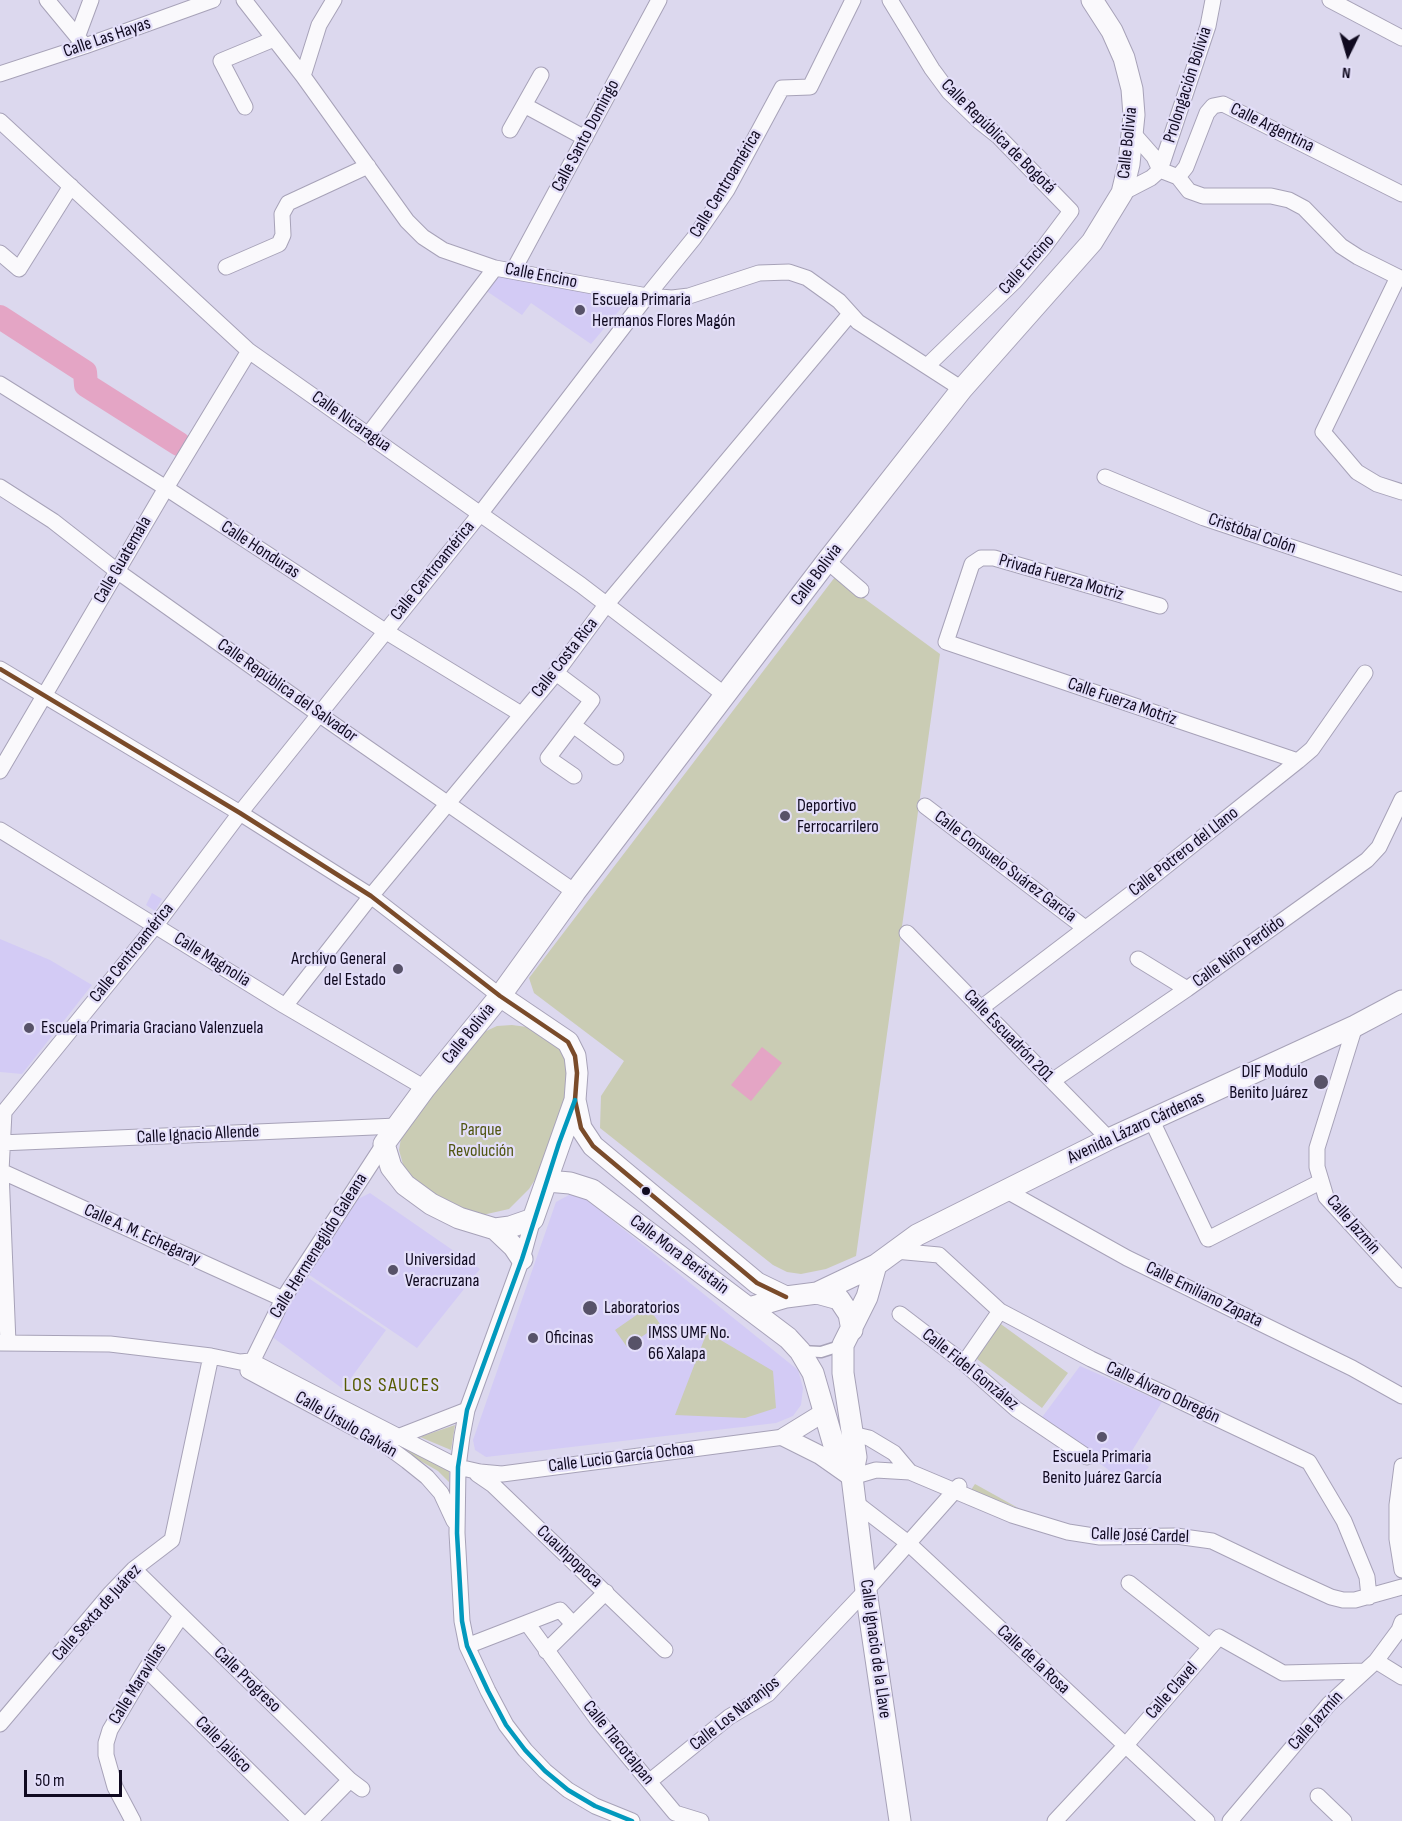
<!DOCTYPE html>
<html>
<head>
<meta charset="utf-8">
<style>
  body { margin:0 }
  #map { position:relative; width:1402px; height:1821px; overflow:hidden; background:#dcd8ee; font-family:"Sofia Sans Condensed",sans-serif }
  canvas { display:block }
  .north { position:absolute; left:1318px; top:24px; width:60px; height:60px; -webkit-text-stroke:4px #e3def9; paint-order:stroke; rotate:185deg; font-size:16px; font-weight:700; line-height:24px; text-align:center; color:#100a20 }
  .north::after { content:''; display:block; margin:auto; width:21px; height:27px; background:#100a20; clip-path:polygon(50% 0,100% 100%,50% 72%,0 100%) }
  .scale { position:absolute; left:24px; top:1770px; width:98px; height:27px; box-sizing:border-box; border:3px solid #100a20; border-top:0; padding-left:8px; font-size:18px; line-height:21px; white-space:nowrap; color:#100a20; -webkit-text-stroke:4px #e3def9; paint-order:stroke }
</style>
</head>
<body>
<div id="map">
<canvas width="1402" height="1821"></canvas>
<div class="north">N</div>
<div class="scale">50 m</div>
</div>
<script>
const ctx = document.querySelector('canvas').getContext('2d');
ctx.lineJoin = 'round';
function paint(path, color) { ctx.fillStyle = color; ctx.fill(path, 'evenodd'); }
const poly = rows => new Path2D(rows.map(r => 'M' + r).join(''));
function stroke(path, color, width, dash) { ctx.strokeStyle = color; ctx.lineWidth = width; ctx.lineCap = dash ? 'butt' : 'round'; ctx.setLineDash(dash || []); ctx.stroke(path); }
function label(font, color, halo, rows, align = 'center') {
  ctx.font = font + ' "Sofia Sans Condensed",sans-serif'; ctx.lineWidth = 4.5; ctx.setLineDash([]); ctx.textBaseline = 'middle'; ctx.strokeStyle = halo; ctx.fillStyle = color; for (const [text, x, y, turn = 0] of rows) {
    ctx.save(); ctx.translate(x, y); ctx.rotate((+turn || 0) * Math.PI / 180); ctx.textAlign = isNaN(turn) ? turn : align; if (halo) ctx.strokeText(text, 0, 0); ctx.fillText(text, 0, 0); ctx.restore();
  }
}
paint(poly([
  [497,270,622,297,623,306,591,344,531,303,522,315,482,288],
  [152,893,162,899,155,911,146,905],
  [0,939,50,960,92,985,22,1074,0,1072],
  [370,1193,480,1269,417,1348,305,1272,358,1199],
  [569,1195,582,1196,798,1370,803,1388,801,1405,793,1416,776,1423,486,1457,475,1450,473,1440,556,1202],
  [304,1275,386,1330,343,1389,271,1336],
  [1080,1366,1162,1402,1130,1454,1149,1467,1136,1481,1128,1484,1040,1420]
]), '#d3cbf5');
paint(poly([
  [835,577,940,654,856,1256,826,1269,801,1274,787,1272,773,1265,600,1128,601,1096,624,1061,534,993,529,978],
  [512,1025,527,1027,561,1049,566,1061,568,1078,564,1101,545,1164,529,1189,509,1209,478,1216,464,1213,418,1186,404,1168,399,1150,402,1132,482,1033,497,1026],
  [648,1307,660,1324,627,1347,615,1330],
  [998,1322,1068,1373,1042,1408,973,1356],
  [707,1332,773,1371,776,1408,745,1418,675,1415],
  [455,1425,451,1450,420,1437],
  [404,1445,449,1463,449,1482,438,1471,401,1450],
  [975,1484,1020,1509,971,1490]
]), '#caccb4');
paint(poly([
  [762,1047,782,1063,751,1101,731,1085]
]), '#e4a5c5');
stroke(poly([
  [0,317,85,372,86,385,179,444]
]), '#e4a5c5', 24);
const pedestrian = poly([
  [801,1351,821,1352,843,1345]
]);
const minor = poly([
  [47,0,85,46],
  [244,0,303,76,407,221,423,237,443,250,495,268,647,296,672,298,689,296,759,273,789,272,807,278,839,301,858,322,962,389],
  [890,0,932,69,949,92,979,121,998,136,1071,211,1044,247,1014,282,927,366],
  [1330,0,1402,38],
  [78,35,91,0],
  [0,74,85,46,213,0],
  [303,76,319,25,334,0],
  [524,105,585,138],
  [245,107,221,61,274,39],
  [0,121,249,351,581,585,725,695],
  [510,130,541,75],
  [1132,132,1154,157,1160,170,1178,177,1189,191,1203,196,1271,196,1289,200,1304,208,1341,246,1358,257,1402,279],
  [1178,177,1186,167,1207,113,1213,106,1223,104,1402,194],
  [1122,193,1151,178,1160,170,1208,26,1213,0],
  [0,253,19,269,71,186],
  [226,267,279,244,283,235,282,214,288,203,368,166],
  [513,271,659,0],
  [1398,277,1323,432,1357,472,1377,484,1402,492],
  [0,384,166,488,385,631,521,714],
  [368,435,495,268],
  [1105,477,1204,518,1402,584],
  [0,487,53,521,117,571,320,715,575,892],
  [827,561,861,590],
  [1160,606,994,558,981,558,972,564,946,642,1298,761],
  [0,669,240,813,371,896,500,996],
  [556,673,592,700,548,758,574,776],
  [573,725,616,757],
  [0,771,166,488,249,351],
  [925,806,1085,928],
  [0,830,285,1006,425,1088],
  [907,933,1109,1139],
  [1138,959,1187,989],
  [285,1006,371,896,556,673,606,605,850,314],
  [981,1008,1136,890,1298,761,1312,749,1365,673],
  [1355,1026,1317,1148,1317,1167,1326,1197,1402,1280],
  [1052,1081,1187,989,1367,860,1379,847,1402,799],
  [1152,1121,1208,1239,1320,1182],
  [0,1143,397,1126],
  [1,1171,283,1299],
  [1007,1191,1127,1258,1352,1368,1402,1396],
  [533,1219,522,1259,467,1410,462,1436,458,1467,457,1533,462,1621,467,1646,488,1691,506,1725,525,1750,545,1771,568,1790,595,1806,632,1821],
  [895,1251,939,1255,1000,1311,1091,1359,1309,1462,1344,1521,1367,1577,1369,1597],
  [900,1314,964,1363,1016,1409,1087,1457],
  [0,1343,110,1344,211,1356,240,1362,251,1361,458,1467,480,1472,502,1474,784,1437],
  [8,1343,1,1171,4,1112,156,925,240,813,480,514,647,296,694,238,727,190,782,88,810,87,853,0],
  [964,1363,1000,1311],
  [248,1370,283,1299,384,1144],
  [248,1371,384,1444,407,1461,427,1477,441,1493,454,1521],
  [852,1434,869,1438,894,1453,910,1472],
  [395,1438,467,1410],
  [1402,1466,1397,1505,1397,1539,1402,1570],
  [477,1474,493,1485,665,1650],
  [852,1477,876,1470,910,1472,1012,1515,1068,1532,1100,1537,1176,1536,1212,1541,1283,1575,1331,1597,1343,1600,1355,1600,1402,1587],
  [856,1503,908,1543,1207,1821],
  [134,1569,350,1780,362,1789],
  [1129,1583,1210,1647],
  [527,1623,597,1719,675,1813,701,1821],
  [467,1646,560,1610,573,1624],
  [546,1651,606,1592],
  [1376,1661,1402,1677],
  [146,1669,300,1821],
  [0,1724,109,1595,134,1569,172,1540,211,1356],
  [650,1781,729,1717,768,1694,873,1583,959,1486],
  [1318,1796,1344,1821],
  [133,1821,115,1787,106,1755,106,1743,110,1730,146,1669,181,1616],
  [310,1821,350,1780],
  [1055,1821,1125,1746,1219,1637,1283,1673,1365,1671],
  [1230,1821,1329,1704,1376,1661,1399,1630,1402,1622]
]);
const tertiary = poly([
  [784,1437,820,1455,847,1474],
  [784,1437,823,1413]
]);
const secondary = poly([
  [500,996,568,1042,575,1056,577,1073,575,1100,581,1128,593,1146,757,1283,786,1297],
  [547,1181,570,1183,592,1190,788,1338,800,1351,813,1373,838,1459,852,1477],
  [495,1229,510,1227,533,1219,575,1100],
  [522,1259,514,1247,495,1229,459,1218,431,1204,405,1185,391,1167,384,1144,425,1088,500,996,575,892,827,561,962,389,1092,242,1122,193,1129,164,1134,115,1132,89,1124,58,1112,31,1092,0],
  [876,1265,867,1297,843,1345,843,1373,856,1457,852,1477,866,1591,900,1821],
  [817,1293,839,1299,849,1314,852,1330],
  [749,1308,786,1297,817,1293,876,1265,917,1235,1109,1139,1355,1026,1402,1001]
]);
stroke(pedestrian, '#a7a2b8', 13);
stroke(minor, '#a7a2b8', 17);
stroke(tertiary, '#a7a2b8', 20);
stroke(secondary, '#a7a2b8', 23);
stroke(pedestrian, '#faf9fc', 10);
stroke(minor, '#faf9fc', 15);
stroke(tertiary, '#faf9fc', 18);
stroke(secondary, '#faf9fc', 21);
stroke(poly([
  [0,669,240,813,371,896,500,996,568,1042,575,1056,577,1073,575,1100,581,1128,593,1146,757,1283,786,1297]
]), '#7a4b2a', 4.5);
stroke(poly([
  [575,1100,559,1143,522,1259,467,1410,458,1467,457,1533,462,1621,467,1646,488,1691,506,1725,525,1750,545,1771,568,1790,595,1806,632,1821]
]), '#0299bd', 4.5);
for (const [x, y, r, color] of [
  [580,310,6,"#575268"],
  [785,816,6,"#575268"],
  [398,969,6,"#575268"],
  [29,1028,6,"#575268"],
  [1321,1082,8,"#575268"],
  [646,1191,5,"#100a20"],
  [393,1270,6,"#575268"],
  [590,1308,8,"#575268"],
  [533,1338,6,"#575268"],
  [635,1343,8,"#575268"],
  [1102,1437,6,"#575268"]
]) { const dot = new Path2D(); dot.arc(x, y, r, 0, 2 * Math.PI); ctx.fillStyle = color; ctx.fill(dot); stroke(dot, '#e3def9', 2); }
label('18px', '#100a20', '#e3def9', [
  ["Calle Las Hayas",107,38,-19],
  ["Prolongación Bolivia",1188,85,-72],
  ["Calle Argentina",1272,128,26],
  ["Calle Santo Domingo",586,136,-62],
  ["Calle República de Bogotá",998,137,45],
  ["Calle Bolivia",1128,143,-84],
  ["Calle Centroamérica",726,184,-59],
  ["Calle Encino",1027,265,-48],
  ["Calle Encino",541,276,11],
  ["Calle Nicaragua",351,422,35],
  ["Cristóbal Colón",1252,534,19],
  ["Calle Honduras",260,550,33],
  ["Calle Guatemala",123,560,-60],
  ["Calle Centroamérica",433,571,-51],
  ["Calle Bolivia",817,575,-53],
  ["Privada Fuerza Motriz",1061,578,16],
  ["Calle Costa Rica",565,658,-52],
  ["Calle República del Salvador",287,691,35],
  ["Calle Fuerza Motriz",1122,702,19],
  ["Calle Potrero del Llano",1184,852,-38],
  ["Calle Consuelo Suárez García",1005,867,37],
  ["Calle Niño Perdido",1239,952,-36],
  ["Calle Centroamérica",132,953,-51],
  ["Calle Magnolia",212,960,32],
  ["Calle Bolivia",469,1034,-51],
  ["Calle Escuadrón 201",1008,1036,46],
  ["Avenida Lázaro Cárdenas",1136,1128,-25],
  ["Calle Ignacio Allende",198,1135,-3],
  ["Calle Jazmín",1353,1225,49],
  ["Calle A. M. Echegaray",142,1235,24],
  ["Calle Hermenegildo Galeana",319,1246,-58],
  ["Calle Mora Beristain",679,1255,37],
  ["Calle Emiliano Zapata",1204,1295,26],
  ["Calle Fidel González",970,1370,39],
  ["Calle Álvaro Obregón",1163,1393,25],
  ["Calle Úrsulo Galván",346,1425,30],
  ["Calle Lucio García Ochoa",621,1458,-7],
  ["Calle José Cardel",1140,1536,2],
  ["Cuauhpopoca",569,1557,43],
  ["Calle Sexta de Juárez",97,1613,-48],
  ["Calle Ignacio de la Llave",875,1649,82],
  ["Calle de la Rosa",1033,1660,43],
  ["Calle Progreso",247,1680,44],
  ["Calle Maravillas",138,1684,-58],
  ["Calle Clavel",1172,1691,-49],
  ["Calle Los Naranjos",735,1714,-38],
  ["Calle Jazmín",1316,1721,-48],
  ["Calle Tlacotalpan",618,1743,51],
  ["Calle Jalisco",223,1745,45]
]);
label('18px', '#100a20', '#e3def9', [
  ["Escuela Primaria",592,300],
  ["Hermanos Flores Magón",592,321],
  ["Deportivo",797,806],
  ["Ferrocarrilero",797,827],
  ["Archivo General",386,959,"right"],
  ["del Estado",386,980,"right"],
  ["Escuela Primaria Graciano Valenzuela",41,1028],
  ["DIF Modulo",1308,1072,"right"],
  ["Benito Juárez",1308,1093,"right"],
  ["Universidad",405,1260],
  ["Veracruzana",405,1281],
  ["Laboratorios",604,1308],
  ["IMSS UMF No.",648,1333],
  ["66 Xalapa",648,1354],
  ["Oficinas",545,1338],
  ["Escuela Primaria",1102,1457,"center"],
  ["Benito Juárez García",1102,1478,"center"]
], 'left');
label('18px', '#515612', '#e3def9', [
  ["Parque",481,1130],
  ["Revolución",481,1151]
]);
ctx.letterSpacing = '1.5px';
label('20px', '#565b02', '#e3def9', [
  ["LOS SAUCES",392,1386]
]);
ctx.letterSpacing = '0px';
</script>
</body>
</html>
